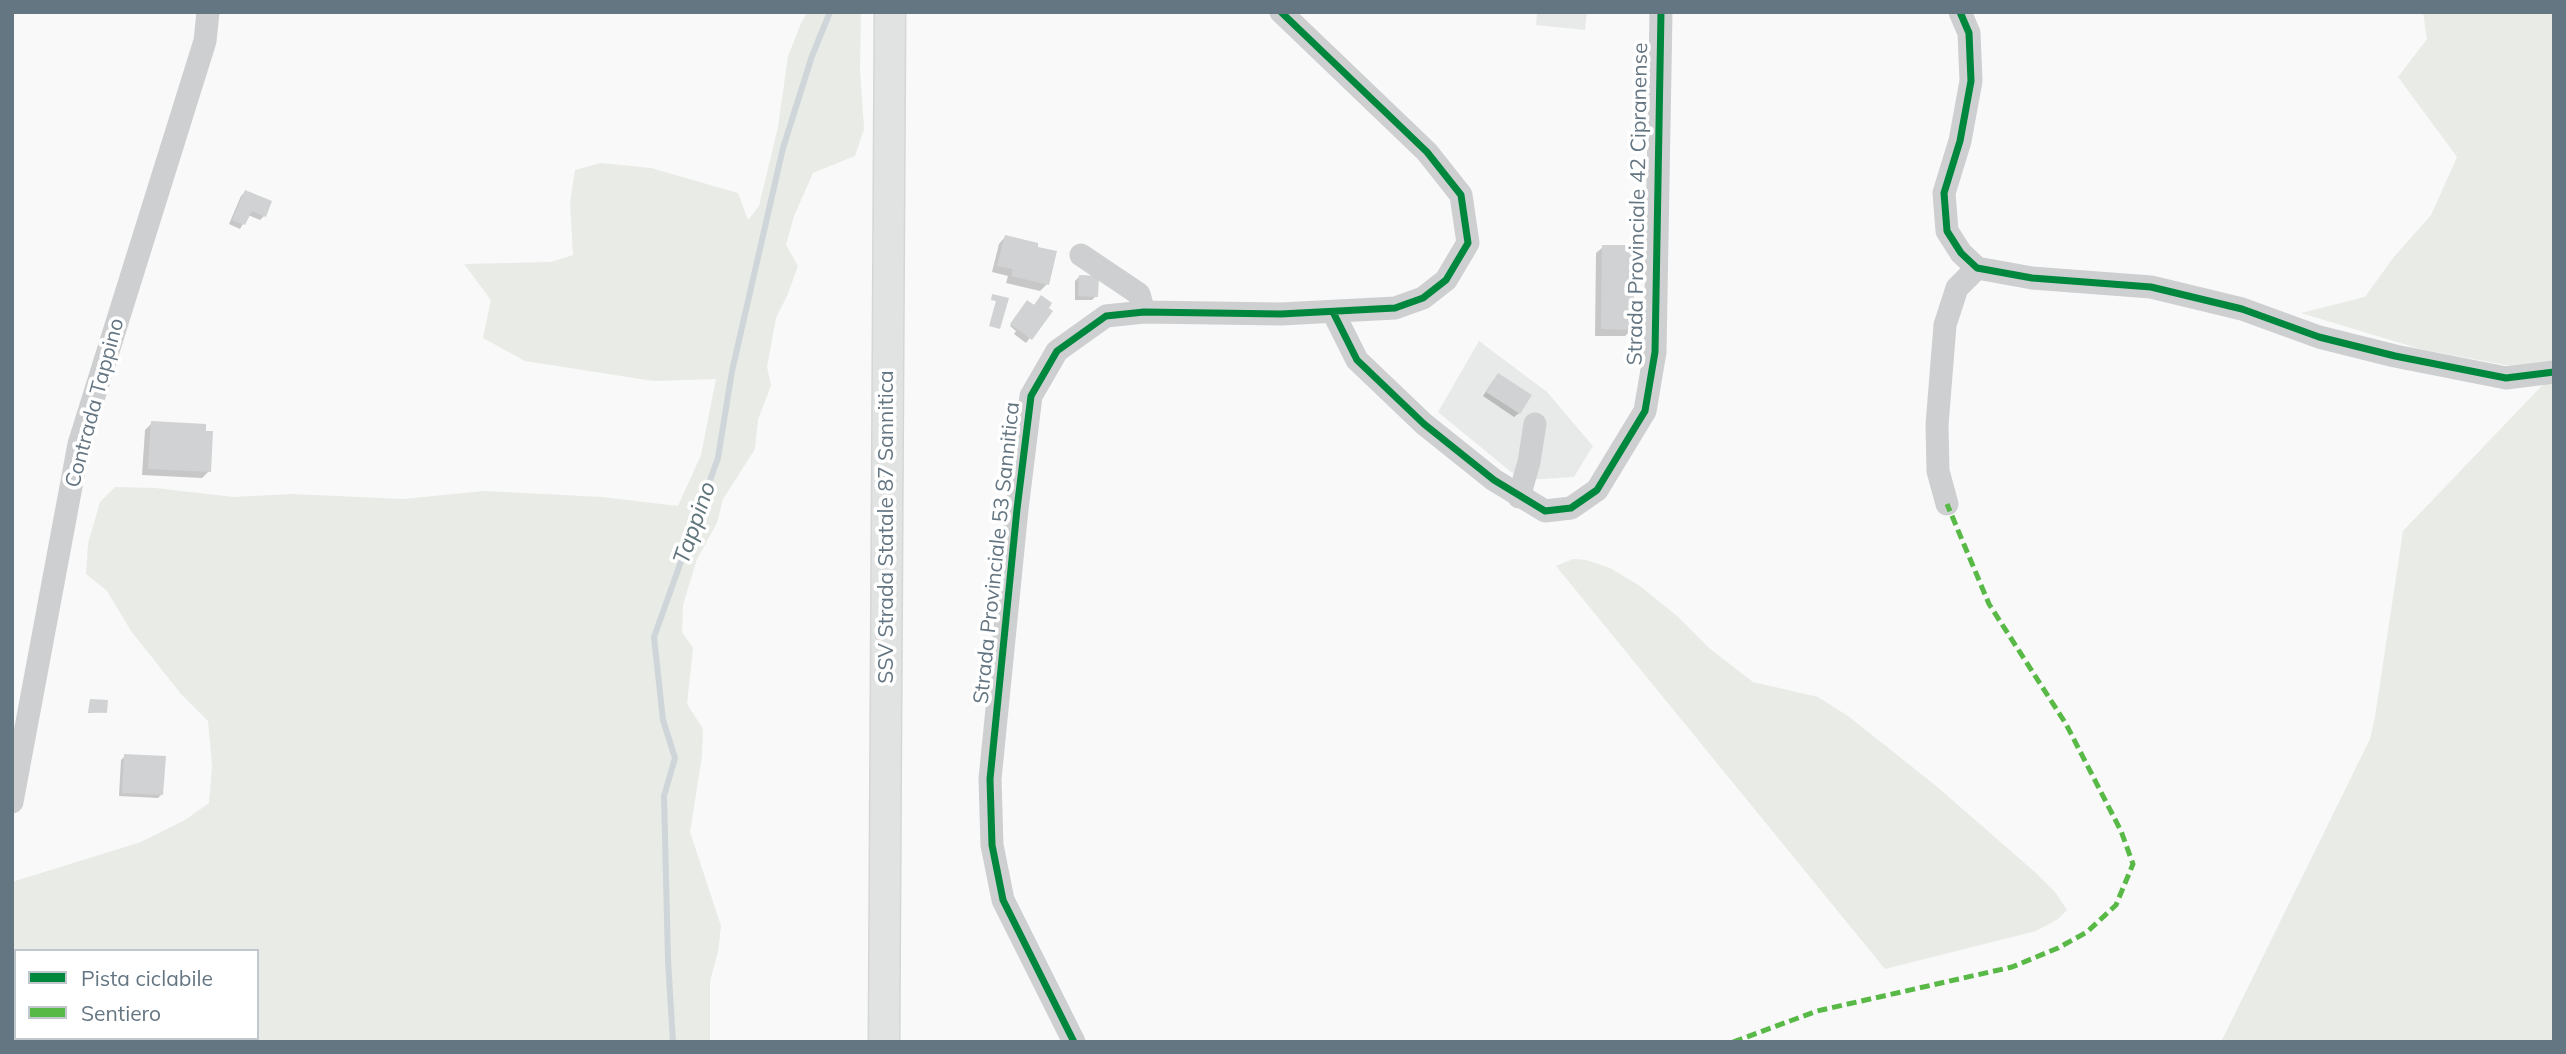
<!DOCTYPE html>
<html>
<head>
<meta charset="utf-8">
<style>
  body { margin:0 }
  #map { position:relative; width:2566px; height:1054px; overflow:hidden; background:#f9f9f9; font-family:Mulish,sans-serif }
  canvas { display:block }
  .frame { position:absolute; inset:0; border:14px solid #657683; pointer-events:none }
  .legend { position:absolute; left:14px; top:949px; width:245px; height:91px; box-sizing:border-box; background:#fff; border:2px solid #c1c8cd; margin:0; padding:9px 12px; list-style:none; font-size:21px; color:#657683 }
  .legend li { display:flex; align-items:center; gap:14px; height:35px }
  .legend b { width:35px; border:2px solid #c1c8cd }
</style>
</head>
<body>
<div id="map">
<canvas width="2566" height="1054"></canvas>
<div class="frame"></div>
<ul class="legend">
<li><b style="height:9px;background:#00873e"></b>Pista ciclabile</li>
<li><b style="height:9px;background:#58b947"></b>Sentiero</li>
</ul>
</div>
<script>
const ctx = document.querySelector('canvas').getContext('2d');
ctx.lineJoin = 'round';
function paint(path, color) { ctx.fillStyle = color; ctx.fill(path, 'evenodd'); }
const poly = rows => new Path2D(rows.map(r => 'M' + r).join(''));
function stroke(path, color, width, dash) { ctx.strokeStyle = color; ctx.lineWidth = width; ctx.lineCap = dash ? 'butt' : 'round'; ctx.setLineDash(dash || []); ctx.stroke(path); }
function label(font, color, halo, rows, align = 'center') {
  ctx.font = font + ' Mulish,sans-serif'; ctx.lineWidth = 7; ctx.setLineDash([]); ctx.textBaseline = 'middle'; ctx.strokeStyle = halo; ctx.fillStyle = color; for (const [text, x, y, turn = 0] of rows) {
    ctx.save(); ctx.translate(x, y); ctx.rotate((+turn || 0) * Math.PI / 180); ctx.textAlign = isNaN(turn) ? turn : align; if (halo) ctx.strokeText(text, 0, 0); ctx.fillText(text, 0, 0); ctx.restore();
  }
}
paint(poly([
  [1537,12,1587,12,1585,30,1536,25],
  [1479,341,1547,392,1593,446,1574,477,1528,480,1511,472,1438,412]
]), '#e8e9e9');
paint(poly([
  [808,12,861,12,860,70,864,129,855,156,813,173,794,216,786,245,798,266,787,296,776,318,767,367,771,385,758,420,755,449,723,499,717,523,697,559,683,605,682,632,693,648,687,704,703,729,702,756,690,832,721,926,718,952,710,981,710,1042,12,1042,12,882,141,842,185,820,209,803,212,766,208,721,181,694,131,631,107,591,86,574,88,544,100,502,115,487,155,488,233,497,292,494,403,499,484,491,602,497,678,506,701,455,716,379,653,381,525,361,483,338,491,300,464,264,551,262,573,255,570,203,575,170,601,163,651,168,738,193,748,220,759,206,778,127,788,56,802,21],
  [16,951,257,951,257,1038,16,1038],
  [2423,12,2554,12,2554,1042,2221,1042,2370,739,2375,717,2403,531,2553,374,2420,349,2301,313,2365,297,2393,258,2431,215,2457,157,2398,77,2427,39],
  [1573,559,1586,560,1610,568,1640,586,1677,616,1709,648,1753,682,1818,697,1848,716,1935,785,2036,873,2055,892,2067,910,2058,919,2036,931,1885,969,1556,566]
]), '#e8ebe6');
paint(poly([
  [245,192,264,216,260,220,248,215,240,229,229,224,241,196],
  [1005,237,1047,284,1040,291,1006,283,1008,276,992,272,999,244],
  [1603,247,1632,329,1625,336,1595,336,1596,253],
  [1079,277,1096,296,1092,300,1075,300,1075,281],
  [1028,302,1050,312,1026,343,1014,334,1016,331,1010,326],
  [1494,379,1519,413,1514,417,1483,396],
  [152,423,209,471,202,478,142,475,145,430],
  [90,700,105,712,88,713],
  [125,756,162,794,158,798,119,796,121,760]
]), '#0003');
stroke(poly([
  [673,1042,668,960,664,796,675,758,663,720,654,637,718,458,732,371,783,148,812,56,830,12]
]), '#ced6d9', 6);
paint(poly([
  [245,190,272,201,266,217,252,211,245,225,232,220],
  [1005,235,1038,243,1038,247,1057,251,1049,285,1011,276,1013,269,997,266],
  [1602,245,1634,245,1634,330,1601,329],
  [1079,275,1099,276,1098,297,1078,296],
  [992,294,1009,298,1000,329,989,326,996,301,991,300],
  [1041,295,1052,303,1049,308,1053,311,1032,340,1010,324,1027,300,1034,305],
  [1498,373,1532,395,1520,414,1486,392],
  [151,421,206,424,206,431,213,431,211,472,148,469],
  [90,699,108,700,107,713,89,712],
  [124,754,166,756,163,795,122,793]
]), '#d0d2d3');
const major = poly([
  [884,1042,890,12]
]);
stroke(major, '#d5d6d7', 33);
stroke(poly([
  [1960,12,1969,33,1971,81,1960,141,1944,193,1947,231,1961,253,1977,268,2032,278,2151,287,2242,309,2319,337,2395,356,2506,378,2554,372],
  [1081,255,1139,294,1144,312],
  [1333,312,1357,360,1424,424,1494,480,1545,511,1571,508,1597,490,1645,411,1655,352,1661,12],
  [1519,497,1529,462,1535,424],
  [1947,504,1938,471,1937,425,1945,325,1957,288,1977,268],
  [12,802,79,444,205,41,208,12],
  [1074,1042,1003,900,992,845,990,779,1017,509,1031,396,1057,351,1106,316,1144,312,1281,314,1395,308,1423,298,1446,280,1468,243,1461,195,1427,152,1281,12]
]), '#cecfd0', 23);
stroke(major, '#e1e2e2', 30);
stroke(poly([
  [1733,1042,1817,1011,2012,967,2058,948,2087,932,2116,905,2133,864,2121,831,2066,724,1989,604,1947,504]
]), '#58b947', 5, [10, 5]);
stroke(poly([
  [1960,12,1969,33,1971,81,1960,141,1944,193,1947,231,1961,253,1977,268,2032,278,2151,287,2242,309,2319,337,2395,356,2506,378,2554,372],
  [1333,312,1357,360,1424,424,1494,480,1545,511,1571,508,1597,490,1645,411,1655,352,1661,12],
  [1074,1042,1003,900,992,845,990,779,1017,509,1031,396,1057,351,1106,316,1144,312,1281,314,1395,308,1423,298,1446,280,1468,243,1461,195,1427,152,1281,12]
]), '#00873e', 7);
label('21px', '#657683', '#fff', [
  ["Strada Provinciale 42 Cipranense",1638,204,-89],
  ["Contrada Tappino",95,403,-75],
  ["SSV Strada Statale 87 Sannitica",887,527,-90],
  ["Strada Provinciale 53 Sannitica",997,553,-84]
]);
label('italic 23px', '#60757c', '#fff', [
  ["Tappino",695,523,-71]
]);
</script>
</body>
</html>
